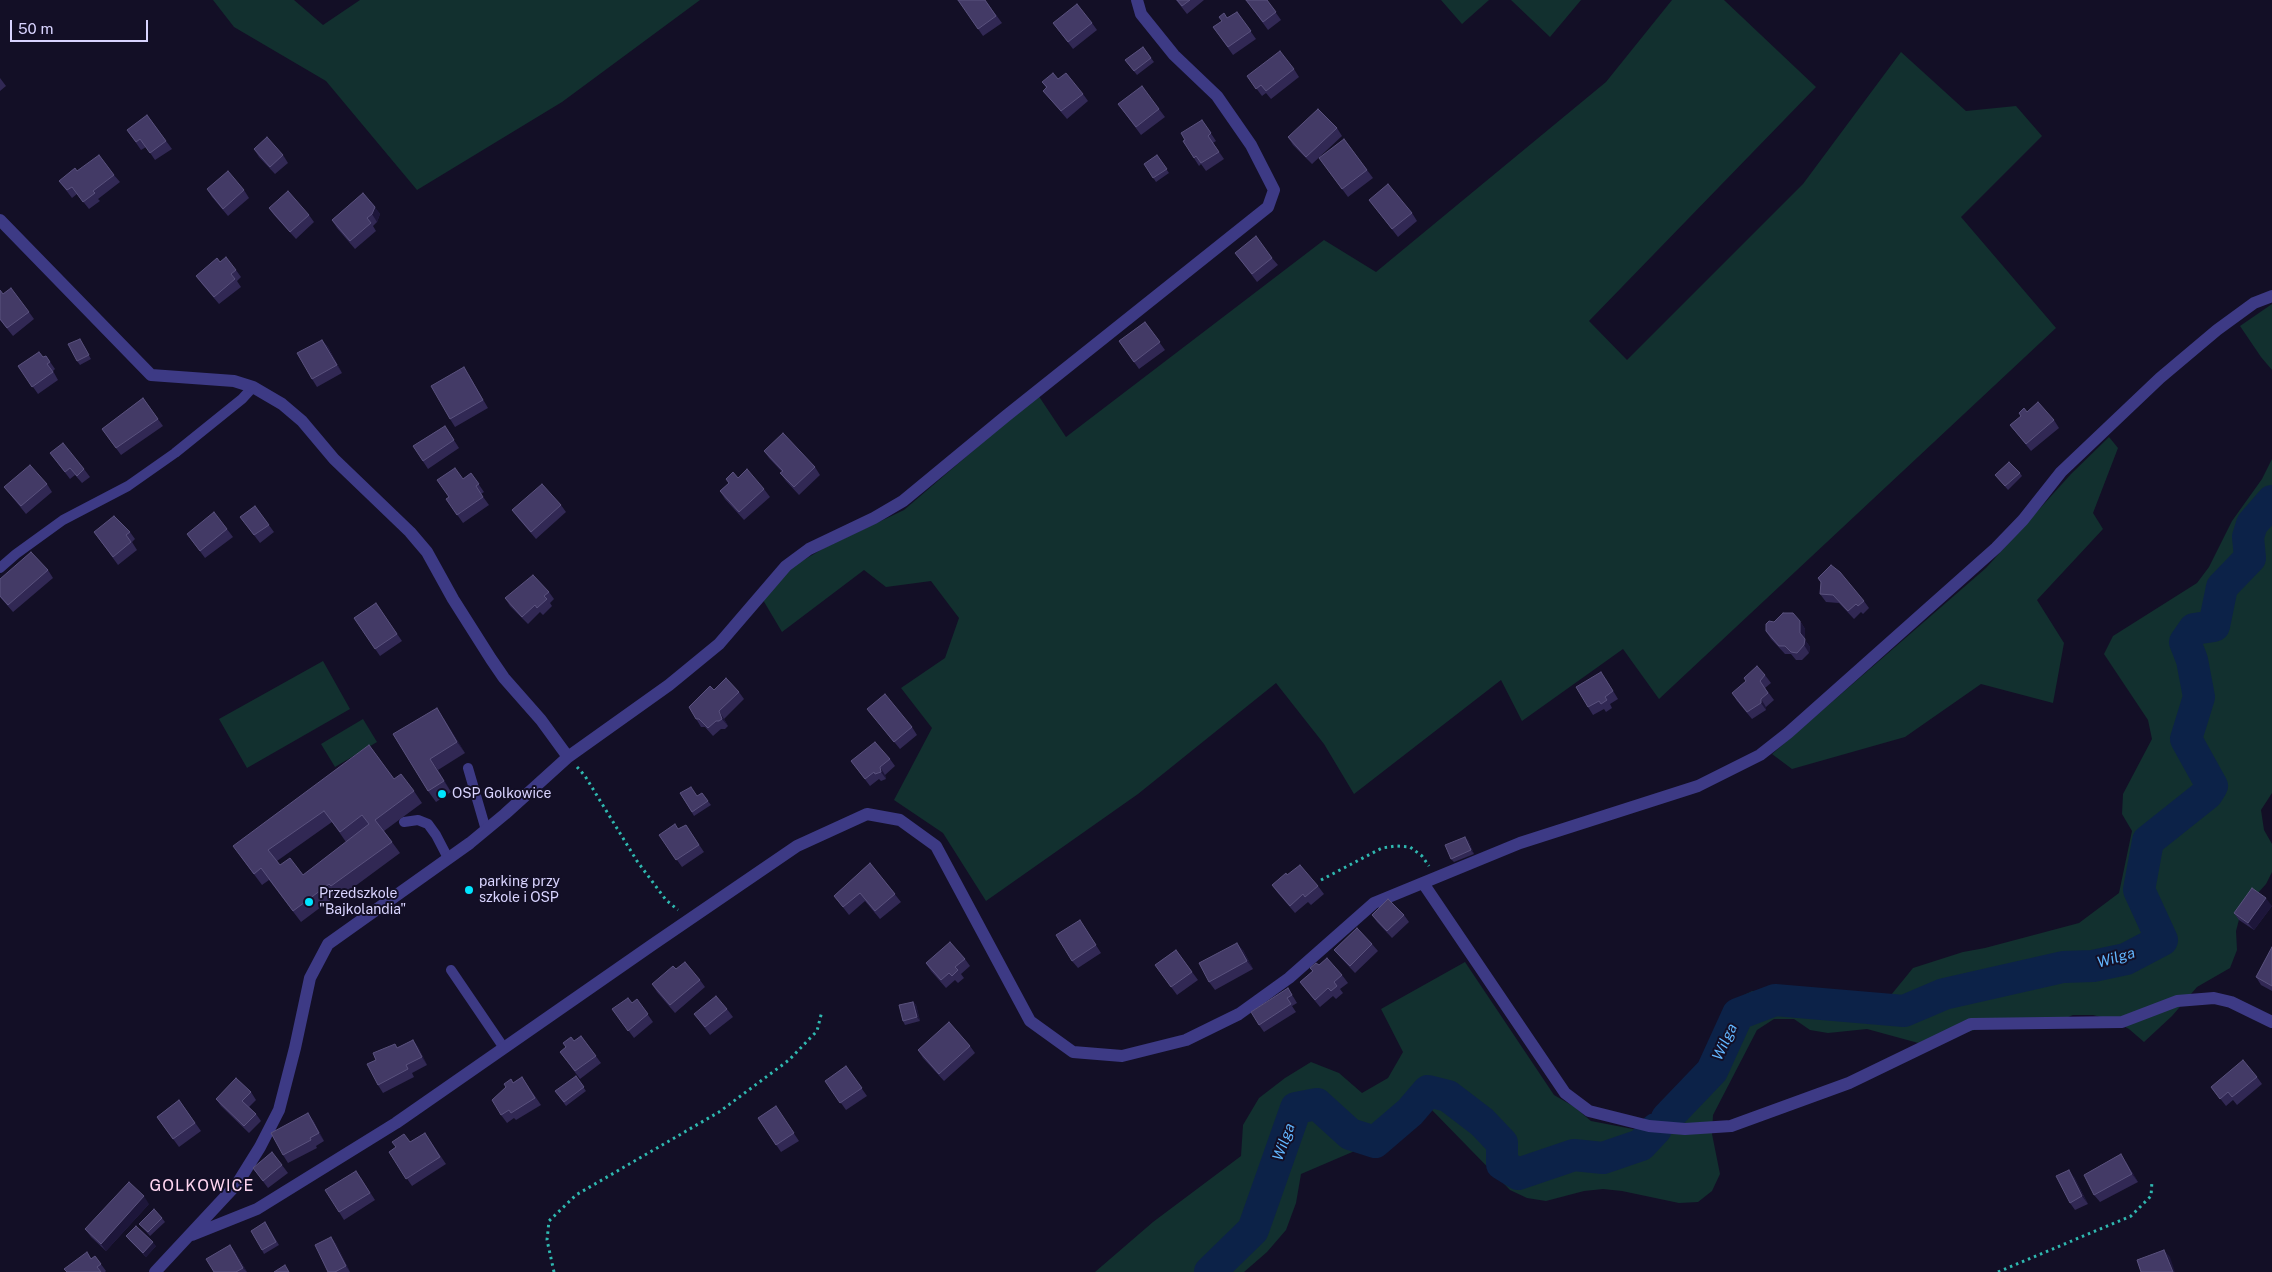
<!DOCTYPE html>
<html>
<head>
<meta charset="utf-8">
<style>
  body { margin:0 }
  #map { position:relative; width:2272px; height:1272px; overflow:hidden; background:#130f26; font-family:"Public Sans",sans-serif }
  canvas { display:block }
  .scale { position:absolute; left:10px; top:20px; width:138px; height:22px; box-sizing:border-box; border:2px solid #d9d4ff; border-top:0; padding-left:6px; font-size:15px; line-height:18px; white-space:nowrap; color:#d9d4ff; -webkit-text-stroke:4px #130f26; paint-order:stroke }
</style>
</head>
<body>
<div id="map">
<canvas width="2272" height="1272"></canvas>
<div class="scale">50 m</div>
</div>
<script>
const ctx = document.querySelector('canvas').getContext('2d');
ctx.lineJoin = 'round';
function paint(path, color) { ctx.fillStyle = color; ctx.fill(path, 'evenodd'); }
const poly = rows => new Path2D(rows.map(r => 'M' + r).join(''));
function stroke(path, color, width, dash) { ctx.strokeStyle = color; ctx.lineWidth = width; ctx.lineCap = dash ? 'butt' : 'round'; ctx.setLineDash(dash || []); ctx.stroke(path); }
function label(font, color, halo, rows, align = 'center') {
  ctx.font = font + ' "Public Sans",sans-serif'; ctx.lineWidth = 4; ctx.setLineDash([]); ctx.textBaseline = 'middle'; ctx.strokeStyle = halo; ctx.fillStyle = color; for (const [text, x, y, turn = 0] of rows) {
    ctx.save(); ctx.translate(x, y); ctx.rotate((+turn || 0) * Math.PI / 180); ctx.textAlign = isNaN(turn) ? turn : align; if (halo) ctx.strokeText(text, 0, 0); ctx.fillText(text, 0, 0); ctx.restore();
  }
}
paint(poly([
  [213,0,294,0,323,25,360,0,700,0,562,102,417,190,326,81,234,27],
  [1441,0,1489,0,1462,24],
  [1511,0,1581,0,1550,37],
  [1672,0,1724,0,1816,87,1589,321,1627,360,1803,184,1901,52,1966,111,2016,106,2042,136,1961,217,2056,328,1659,699,1623,649,1522,721,1501,680,1354,794,1324,744,1276,683,1138,794,986,901,943,833,894,800,932,728,901,688,945,658,959,618,931,581,886,587,864,570,782,632,763,600,788,569,826,547,904,510,1038,395,1066,437,1324,240,1376,272,1606,82],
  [2272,304,2272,370,2261,357,2240,326],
  [2109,437,2118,448,2093,513,2103,529,2037,600,2064,643,2053,703,1981,684,1905,737,1792,769,1772,754,1986,568,2071,474],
  [2272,459,2272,492,2267,495,2272,501,2272,793,2261,810,2264,830,2272,844,2272,872,2266,884,2241,912,2236,931,2237,950,2230,968,2197,987,2172,1016,2144,1042,2129,1029,2112,1020,2093,1015,2073,1015,2056,1022,1997,1024,1922,1044,1867,1029,1828,1033,1810,1030,1794,1019,1774,1019,1757,1030,1713,1115,1712,1134,1720,1174,1712,1191,1698,1202,1679,1203,1622,1191,1603,1189,1584,1191,1546,1201,1527,1198,1510,1190,1428,1106,1378,1141,1301,1174,1296,1203,1286,1230,1267,1252,1244,1272,1095,1272,1153,1222,1241,1156,1243,1125,1259,1098,1285,1078,1311,1062,1339,1073,1362,1093,1388,1078,1403,1052,1381,1009,1465,962,1554,1095,1573,1106,1591,1121,1664,1135,1664,1110,1682,1092,1702,1066,1732,1001,1752,991,1777,990,1800,996,1860,1002,1891,995,1913,968,1963,952,1985,948,2079,923,2119,893,2132,831,2122,814,2123,794,2152,739,2148,720,2104,654,2113,636,2197,583,2209,567,2232,521,2262,479],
  [323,661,350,709,247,768,219,719],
  [363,719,377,742,335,767,321,744]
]), '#12302f');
stroke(poly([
  [1667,1118,1712,1071,1738,1014,1775,1000,1904,1011,1944,994,2063,967,2093,966,2126,959,2162,940,2139,890,2148,841,2207,794,2212,786,2186,739,2199,697,2192,660,2185,642,2194,629,2214,626,2222,587,2250,558,2248,537,2252,524,2272,501],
  [1210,1272,1253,1230,1296,1108,1317,1104,1350,1134,1375,1142,1410,1112,1428,1091,1448,1096,1482,1122,1502,1143,1502,1164,1518,1174,1574,1155,1603,1158,1641,1145,1656,1129]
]), '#0c2248', 32);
stroke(poly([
  [577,767,585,776,637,861,666,900,678,910],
  [1321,880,1382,848,1396,846,1410,847,1422,856,1429,866],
  [554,1272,547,1240,549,1221,576,1195,719,1112,789,1060,817,1031,822,1011],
  [1998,1272,2131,1216,2151,1196,2152,1181]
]), '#2fb8b0', 3, [2.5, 4]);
stroke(poly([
  [0,568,16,554,63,520,128,486,175,453,242,399,253,387],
  [468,768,486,830],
  [404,822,418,820,428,824,436,835,448,858],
  [451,970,504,1048]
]), '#3d3a85', 10);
stroke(poly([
  [0,220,151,375,234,381,253,387,282,404,302,421,334,459,410,532,427,552,453,599,491,659,504,678,541,720,568,757],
  [1423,883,1565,1093,1589,1111,1649,1126,1685,1129,1731,1126,1849,1083,1971,1024,2122,1022,2177,1001,2214,998,2231,1002,2272,1022],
  [192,1235,257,1209,396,1123,652,945,797,846,867,814,900,820,936,846,1030,1021,1073,1052,1122,1056,1186,1040,1239,1014,1289,978,1374,903,1520,843,1698,786,1760,755,1788,733,1996,548,2023,520,2061,472,2160,378,2217,330,2254,303,2272,296],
  [155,1272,237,1184,260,1147,279,1110,295,1048,310,978,328,944,470,843,505,814,568,757,669,685,719,644,786,566,809,549,874,518,903,501,1006,416,1268,207,1274,190,1251,145,1217,96,1174,55,1141,14,1137,0]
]), '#3d3a85', 12);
paint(poly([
  [958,0,985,0,1002,23,983,36],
  [1176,0,1204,0,1187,14],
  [1246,0,1267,0,1281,20,1268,30],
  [1237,12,1256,39,1233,55,1213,27],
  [1053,23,1092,23,1097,30,1073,49],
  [1143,47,1154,62,1137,75,1125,60],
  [1294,69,1299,77,1271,99,1266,93,1262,96,1247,76],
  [0,78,6,86,0,91],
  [1058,79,1083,94,1088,101,1067,119,1043,91,1046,88,1042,82],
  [1118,104,1159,109,1165,117,1141,135],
  [147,115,172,149,155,160,146,147,141,150,127,130],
  [1202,120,1216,141,1213,143,1224,159,1206,171,1201,164,1199,166,1183,141,1185,140],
  [1337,128,1342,136,1312,164,1293,145,1288,137],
  [1344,139,1373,178,1348,197,1319,158],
  [254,149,283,155,288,163,275,174,259,157],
  [1157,155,1169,173,1156,182,1144,164],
  [77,171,114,175,120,182,98,199,100,201,89,209,77,194,72,198,59,181],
  [207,189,244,190,249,198,228,216,212,197],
  [363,193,380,214,377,222,373,226,376,231,355,249,337,228,332,220],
  [1369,200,1412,213,1417,221,1398,237],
  [269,208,309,215,314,222,296,239,274,215],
  [1235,253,1272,258,1278,265,1257,282],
  [220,262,236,270,241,277,237,281,241,287,219,304,202,284,196,276],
  [0,290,3,294,29,312,34,319,13,336,0,320],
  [1145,322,1165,350,1139,369,1119,341],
  [80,339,91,359,80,365,77,361],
  [322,340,328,347,342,373,317,387,312,379],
  [46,356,55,369,53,371,58,380,38,394,18,366],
  [469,375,488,408,455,427,450,419],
  [143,398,163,426,121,455,102,429],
  [2027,412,2054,420,2059,428,2031,451,2010,425],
  [445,426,459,448,428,469,413,446],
  [764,451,815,467,820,475,799,495,786,481,780,473,782,472,769,458],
  [50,453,84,469,90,477,82,483,75,475,70,479],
  [471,473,484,492,481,494,489,505,463,523,446,499,449,497,463,479],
  [2020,473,2022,476,2008,490,1995,475],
  [738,478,764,489,770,497,744,520,725,499,720,491,729,483,726,479],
  [47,484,52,492,26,514,4,487],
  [561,505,566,512,536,539,518,518,512,510],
  [255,506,274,532,260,543,240,517],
  [227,529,233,537,205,558,187,534],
  [94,532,130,532,135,539,132,542,137,550,118,565],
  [48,570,53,578,13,612,0,597,0,579],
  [1818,578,1864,601,1869,608,1863,614,1861,612,1854,619,1839,603,1826,602,1820,594,1821,583],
  [549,592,554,599,550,603,552,606,543,615,540,612,528,624,510,606,505,598],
  [376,603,402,641,380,656,354,618],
  [1800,621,1805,629,1805,640,1810,647,1809,653,1802,660,1796,660,1791,654,1785,654,1771,639,1766,631,1774,622],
  [1765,675,1771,683,1765,688,1774,700,1766,707,1766,710,1752,719,1737,701,1732,693],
  [1606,679,1618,699,1610,704,1612,708,1606,712,1604,709,1593,715,1588,707],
  [714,690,739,692,744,699,724,719,728,726,725,729,721,729,713,736,705,727,701,727,689,707],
  [867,709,912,727,917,735,900,749],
  [444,719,465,753,438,770,451,792,436,802,428,791,393,734],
  [369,745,394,779,414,791,422,803,384,831,400,853,339,898,337,895,301,922,269,880,262,885,241,857],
  [332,822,346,842,303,875,280,865,277,861],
  [890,759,895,766,885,775,886,779,881,781,879,779,870,786,851,761],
  [680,793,697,796,702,793,711,805,694,816],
  [686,825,704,852,682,867,659,835,678,829],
  [1468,840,1474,854,1454,862,1451,859],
  [870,863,901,902,880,919,865,901,849,915,834,896],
  [1287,875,1318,886,1324,894,1311,905,1308,902,1295,913,1277,892,1272,885],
  [2272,906,2254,930,2239,920,2234,913],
  [1372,915,1404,915,1409,922,1392,938,1377,922],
  [1080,920,1101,953,1078,968,1072,961],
  [1372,944,1378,951,1355,973,1340,957,1334,950],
  [2272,947,2272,991,2261,985,2256,977],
  [1176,950,1198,980,1177,995,1155,965],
  [1243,950,1253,969,1215,990,1209,982],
  [965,959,970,966,961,974,964,978,958,983,955,980,946,988,931,971,926,963],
  [1319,965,1342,975,1348,983,1340,989,1343,993,1336,999,1333,996,1320,1007,1306,990,1300,982,1312,971,1310,968],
  [676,969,700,980,705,987,675,1013,657,992,652,984],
  [1288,988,1297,1003,1292,1006,1296,1012,1264,1032,1259,1025],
  [637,999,653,1022,634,1038,612,1009,632,1003],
  [913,1002,916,1005,920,1021,905,1025,903,1021],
  [727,1009,733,1017,710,1035,694,1014],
  [581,1036,601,1063,580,1079,560,1052],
  [413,1040,418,1047,427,1065,412,1073,414,1077,383,1093,378,1085,398,1047],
  [970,1046,975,1053,944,1081,923,1058,918,1050],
  [846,1066,867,1096,846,1110,825,1081],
  [576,1076,586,1091,566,1106,555,1091],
  [522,1077,541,1105,516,1120,514,1118,507,1123,501,1115,513,1083],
  [2257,1077,2262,1084,2237,1105,2233,1100,2226,1106,2211,1087],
  [251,1092,256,1100,249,1107,256,1114,261,1121,249,1133,221,1106,216,1099],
  [179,1100,201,1131,179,1147,157,1117],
  [781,1114,799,1141,781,1152,758,1118],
  [313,1120,324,1141,316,1146,317,1148,288,1163,283,1155],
  [425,1133,446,1164,412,1186,389,1152,410,1142],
  [2126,1162,2138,1182,2100,1202,2094,1195],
  [282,1165,288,1173,268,1188,253,1168],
  [2074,1177,2088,1204,2075,1210,2070,1203],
  [361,1178,375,1200,344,1220,339,1212],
  [149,1204,106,1251,91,1237,85,1229],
  [162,1218,165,1222,150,1236,139,1224],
  [265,1222,279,1245,264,1254,262,1250],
  [126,1236,156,1246,146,1257,129,1240],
  [331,1237,336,1244,350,1272,328,1272],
  [230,1245,235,1252,247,1272,214,1272],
  [95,1256,106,1271,105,1272,67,1272]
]), '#312854');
paint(poly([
  [375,207,380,214,377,222,372,214],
  [322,340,328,347,342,373,337,365],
  [1800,621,1805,629,1805,640,1810,647,1809,653,1804,645,1800,633],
  [1761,699,1766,707,1766,710,1761,703],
  [437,708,444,719,465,753,457,742],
  [719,711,724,719,728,726,722,719],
  [430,759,438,770,451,792],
  [880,767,885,775,886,779,881,772],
  [1465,837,1468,840,1474,854,1471,850],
  [2266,898,2272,906,2254,930,2248,923],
  [1237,943,1243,950,1253,969,1247,961],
  [913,1002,916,1005,920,1021,917,1017],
  [413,1040,418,1047,427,1065,422,1057],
  [308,1113,313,1120,324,1141,319,1133],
  [2121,1154,2126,1162,2138,1182,2132,1174],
  [2069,1170,2074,1177,2088,1204,2082,1196],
  [144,1196,149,1204,106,1251,101,1244],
  [331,1237,336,1244,350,1272,346,1266],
  [153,1242,156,1246,146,1257,143,1253],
  [230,1245,235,1252,247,1272,243,1268],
  [2164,1250,2170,1257,2175,1272,2173,1272]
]), '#1d163a');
const building = poly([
  [958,0,985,0,996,16,978,29,958,0],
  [1177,0,1190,0,1182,6,1177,0],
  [1246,0,1267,0,1276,12,1263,22,1246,0],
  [1077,4,1092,23,1068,42,1053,23,1077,4],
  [1237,12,1251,31,1228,47,1213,27,1222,21,1219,17,1224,13,1227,18,1237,12],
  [1143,47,1151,58,1134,71,1125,60,1143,47],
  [1280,51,1294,69,1266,91,1261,85,1256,89,1247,76,1280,51],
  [1053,73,1058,79,1066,73,1083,94,1061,111,1043,91,1047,87,1042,82,1053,73],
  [1142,86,1159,109,1136,127,1118,104,1142,86],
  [1318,109,1337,128,1306,157,1288,137,1318,109],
  [147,115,166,141,150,153,140,139,136,142,127,130,147,115],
  [1202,120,1211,133,1208,136,1219,152,1201,163,1196,156,1194,158,1183,141,1185,140,1181,133,1202,120],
  [267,137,283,155,270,167,254,149,267,137],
  [1344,139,1367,170,1342,189,1319,158,1344,139],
  [99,155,114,175,93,191,95,193,83,202,72,187,67,190,59,181,75,168,77,171,99,155],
  [1157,155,1167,169,1153,178,1144,164,1157,155],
  [228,171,244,190,223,209,207,189,228,171],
  [1388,184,1412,213,1392,229,1369,200,1388,184],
  [288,191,309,215,290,232,269,208,288,191],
  [363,193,375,207,372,214,367,218,371,223,350,241,332,220,363,193],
  [1256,236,1272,258,1252,274,1235,253,1256,236],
  [226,257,236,270,231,274,235,279,214,297,196,276,217,258,220,262,226,257],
  [11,288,29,312,7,328,0,319,0,290,3,294,11,288],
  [1145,322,1160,342,1134,362,1119,341,1145,322],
  [80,339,89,355,77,361,68,344,80,339],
  [322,340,337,365,312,379,297,353,322,340],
  [39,352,43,357,46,356,50,362,47,364,53,372,32,387,18,366,39,352],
  [464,367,483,400,450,419,431,386,464,367],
  [143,398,158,419,116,448,102,429,143,398],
  [2038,402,2054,420,2026,444,2010,425,2021,416,2019,413,2024,408,2027,412,2038,402],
  [445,426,454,440,423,461,413,446,445,426],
  [783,433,815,467,794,487,780,473,783,471,764,451,783,433],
  [63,443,84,469,77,476,70,468,65,472,50,453,63,443],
  [2009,462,2020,473,2005,486,1995,475,2009,462],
  [30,465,47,484,21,506,4,487,30,465],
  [455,468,463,479,471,473,479,484,476,486,483,497,457,515,446,499,449,497,437,480,455,468],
  [747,469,764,489,739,512,720,491,729,483,726,479,733,472,738,478,747,469],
  [542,484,561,505,531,532,512,510,542,484],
  [255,506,269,525,254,535,240,517,255,506],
  [214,512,227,529,200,551,187,534,214,512],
  [114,516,130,532,126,535,131,542,113,557,94,532,114,516],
  [31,552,48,570,8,605,0,596,0,579,31,552],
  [1831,565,1840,572,1864,601,1858,606,1856,604,1848,611,1833,595,1820,594,1821,582,1818,578,1831,565],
  [533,575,549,592,544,596,547,599,537,608,535,605,522,617,505,598,533,575],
  [376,603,397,634,375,649,354,618,376,603],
  [1783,613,1793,613,1800,621,1800,633,1805,639,1804,645,1797,653,1791,652,1785,646,1779,646,1766,631,1766,624,1769,621,1774,622,1783,613],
  [1757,666,1765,675,1760,681,1768,693,1761,699,1761,703,1747,712,1732,693,1746,681,1744,678,1757,666],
  [1601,672,1613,691,1605,697,1607,700,1601,704,1599,701,1588,707,1576,687,1601,672],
  [726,678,739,692,719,711,722,719,719,721,716,721,708,728,699,719,696,719,689,707,710,686,714,690,726,678],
  [885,694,912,727,894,742,867,709,885,694],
  [437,708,457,742,430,759,444,781,428,791,393,734,437,708],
  [875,742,890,759,880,767,881,772,875,774,874,772,865,779,851,761,875,742],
  [369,745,394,779,401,774,414,791,375,820,392,842,331,886,329,884,293,911,261,868,254,874,233,846,369,745],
  [324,811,340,832,362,815,369,824,303,875,290,858,280,865,268,850,324,811],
  [691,787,697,796,702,793,708,801,692,812,680,793,691,787],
  [675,824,678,829,686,825,699,845,676,860,659,835,675,824],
  [1465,837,1471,850,1451,859,1445,845,1465,837],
  [870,863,895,894,875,911,860,893,843,907,834,896,870,863],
  [1300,865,1318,886,1305,897,1303,894,1290,906,1272,885,1286,873,1287,875,1300,865],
  [2252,888,2266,898,2248,923,2234,913,2252,888],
  [1388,899,1404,915,1387,931,1372,915,1388,899],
  [1080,920,1096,945,1072,961,1056,935,1080,920],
  [1357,928,1372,944,1350,966,1334,950,1357,928],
  [950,942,965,959,955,967,958,970,952,976,949,973,941,980,926,963,950,942],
  [1237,943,1247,961,1209,982,1199,963,1237,943],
  [2272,947,2272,986,2256,977,2272,947],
  [1176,950,1192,972,1171,987,1155,965,1176,950],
  [1327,958,1342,975,1334,982,1337,986,1331,991,1328,988,1315,1000,1300,982,1313,971,1310,968,1316,963,1319,965,1327,958],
  [685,962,700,980,670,1005,652,984,673,966,676,969,685,962],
  [1288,988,1292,995,1287,998,1291,1004,1259,1025,1251,1012,1288,988],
  [716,996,727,1009,705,1027,694,1014,716,996],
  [628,998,632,1003,637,999,648,1014,628,1031,612,1009,628,998],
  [913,1002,917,1017,903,1021,899,1005,913,1002],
  [949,1022,970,1046,939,1074,918,1050,949,1022],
  [581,1036,596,1056,575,1071,560,1052,566,1047,563,1043,571,1037,574,1041,581,1036],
  [413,1040,422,1057,406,1065,408,1069,378,1085,367,1064,376,1060,373,1053,395,1044,397,1048,413,1040],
  [2243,1060,2257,1077,2232,1097,2228,1092,2220,1099,2211,1087,2243,1060],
  [846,1066,862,1088,840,1103,825,1081,846,1066],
  [576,1076,584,1087,564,1102,555,1091,576,1076],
  [522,1077,535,1098,511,1113,509,1110,501,1115,492,1100,506,1087,504,1084,511,1079,513,1083,522,1077],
  [236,1078,251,1092,242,1101,256,1114,244,1126,216,1099,236,1078],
  [179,1100,195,1123,173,1139,157,1117,179,1100],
  [776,1106,794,1133,776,1145,758,1118,776,1106],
  [308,1113,319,1133,310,1138,311,1140,283,1155,271,1133,308,1113],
  [425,1133,440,1157,406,1179,389,1152,396,1147,392,1142,404,1134,410,1142,425,1133],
  [272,1152,282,1165,263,1181,253,1168,272,1152],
  [2121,1154,2132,1174,2094,1195,2084,1175,2121,1154],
  [2069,1170,2082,1196,2070,1203,2056,1176,2069,1170],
  [356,1171,370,1193,339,1212,325,1190,356,1171],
  [129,1182,144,1196,101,1244,85,1229,129,1182],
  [154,1209,162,1218,148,1232,139,1224,154,1209],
  [265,1222,276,1242,262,1250,251,1231,265,1222],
  [136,1226,153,1242,143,1253,126,1236,136,1226],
  [331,1237,346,1266,335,1272,328,1272,315,1245,331,1237],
  [230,1245,243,1268,236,1272,214,1272,206,1259,230,1245],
  [2164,1250,2173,1272,2141,1272,2137,1260,2164,1250],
  [87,1252,91,1259,95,1256,101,1264,97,1267,101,1272,67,1272,64,1269,87,1252],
  [285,1265,289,1272,274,1272,285,1265]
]);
paint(building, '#433a66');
stroke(building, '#5a527e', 1);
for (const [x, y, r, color] of [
  [442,794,5,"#00e5ff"],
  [469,890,5,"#00e5ff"],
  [309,902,5,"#00e5ff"]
]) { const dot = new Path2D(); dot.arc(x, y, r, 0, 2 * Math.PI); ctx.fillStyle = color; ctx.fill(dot); stroke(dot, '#130f26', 2); }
label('14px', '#d9d4ff', '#130f26', [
  ["OSP Golkowice",452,794],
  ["parking przy",479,882],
  ["szkole i OSP",479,898],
  ["Przedszkole",319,894],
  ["\"Bajkolandia\"",319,910]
], 'left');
label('italic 15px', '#62b6ff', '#130f26', [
  ["Wilga",2116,958,-16],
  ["Wilga",1725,1042,-65],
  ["Wilga",1284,1142,-70]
]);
ctx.letterSpacing = '1px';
label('16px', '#ffd6f0', '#130f26', [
  ["GOLKOWICE",202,1186]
]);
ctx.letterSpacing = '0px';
</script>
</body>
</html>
